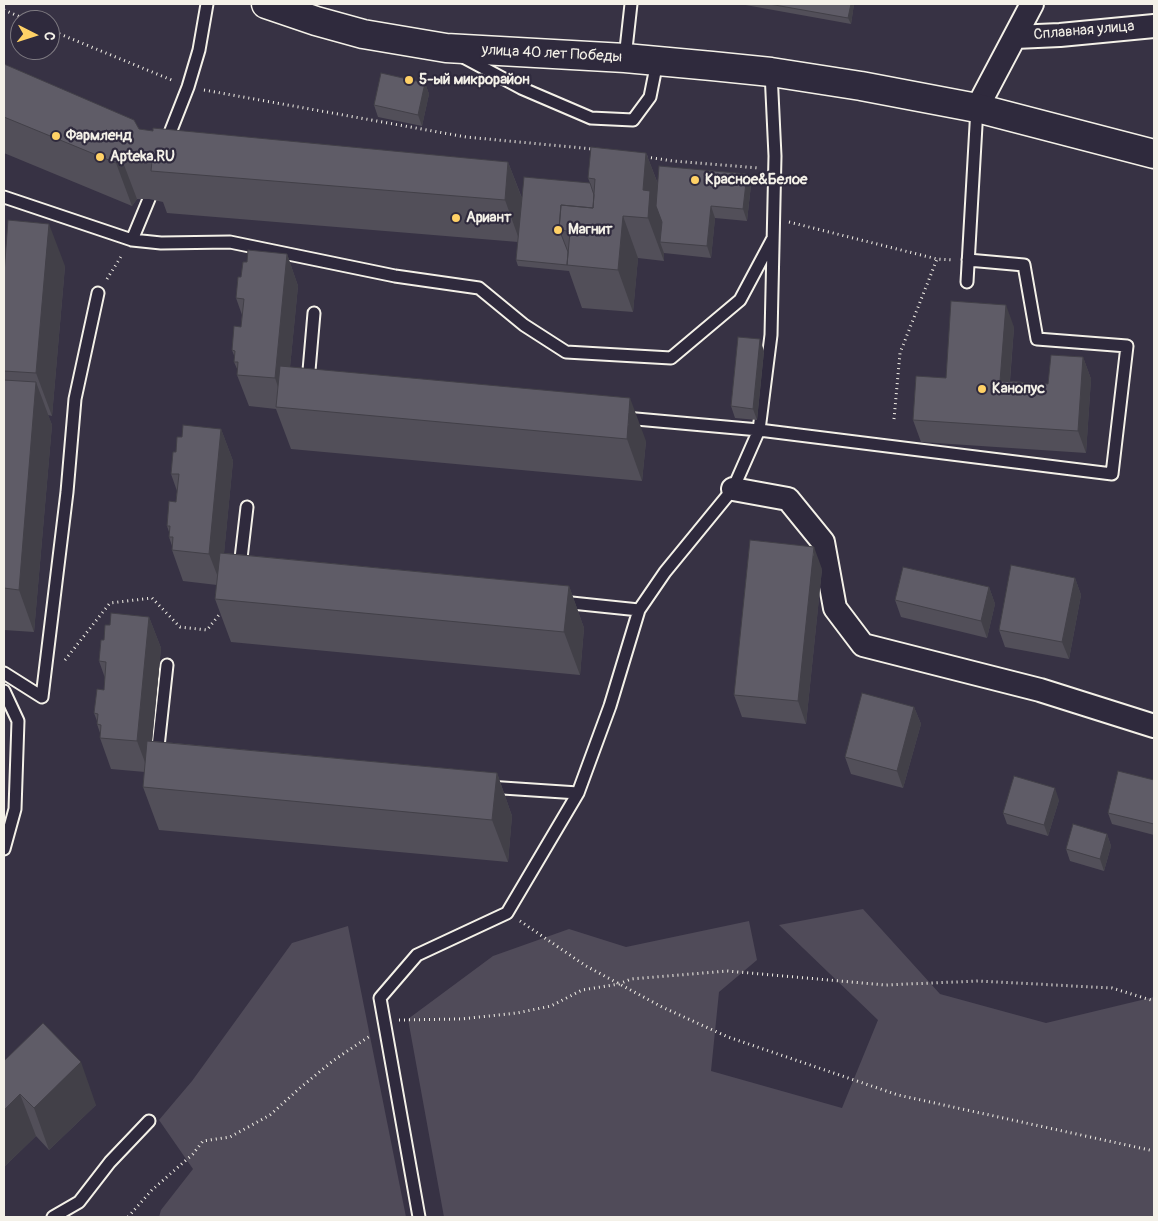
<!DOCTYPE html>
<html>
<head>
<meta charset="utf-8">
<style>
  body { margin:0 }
  #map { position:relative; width:1158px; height:1221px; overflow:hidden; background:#373244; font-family:Pangolin,sans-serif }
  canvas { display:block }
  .frame { position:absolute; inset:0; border:5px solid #f4f1e8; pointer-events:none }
  .north { position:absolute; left:10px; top:10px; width:50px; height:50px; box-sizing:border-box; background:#2f2a3d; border:1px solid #7e7a81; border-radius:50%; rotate:95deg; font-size:14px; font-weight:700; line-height:20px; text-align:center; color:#f4f1e8 }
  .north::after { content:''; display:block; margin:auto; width:18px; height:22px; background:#ffd166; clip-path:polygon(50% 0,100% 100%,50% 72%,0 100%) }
</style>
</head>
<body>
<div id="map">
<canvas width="1158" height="1221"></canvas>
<div class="frame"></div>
<div class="north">С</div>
</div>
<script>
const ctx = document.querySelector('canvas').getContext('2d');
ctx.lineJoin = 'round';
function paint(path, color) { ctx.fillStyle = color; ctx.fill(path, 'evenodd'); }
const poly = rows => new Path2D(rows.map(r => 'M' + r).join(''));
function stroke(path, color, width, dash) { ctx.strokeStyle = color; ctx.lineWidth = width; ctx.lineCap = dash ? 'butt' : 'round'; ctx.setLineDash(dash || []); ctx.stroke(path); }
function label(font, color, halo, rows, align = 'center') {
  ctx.font = font + ' Pangolin,sans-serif'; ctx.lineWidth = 4.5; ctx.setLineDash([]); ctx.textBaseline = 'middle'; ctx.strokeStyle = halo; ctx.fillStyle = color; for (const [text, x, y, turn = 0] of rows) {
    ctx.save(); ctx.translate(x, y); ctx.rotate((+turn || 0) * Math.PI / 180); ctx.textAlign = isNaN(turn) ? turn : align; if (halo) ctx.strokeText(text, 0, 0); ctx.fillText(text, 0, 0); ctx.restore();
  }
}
paint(poly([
  [863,909,940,994,1046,1023,1154,997,1154,1217,444,1217,408,1019,493,956,569,929,626,947,749,921,757,960,719,992,711,1071,842,1108,878,1020,779,925],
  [348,926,406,1217,159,1217,161,1210,193,1169,159,1120,192,1081,292,943]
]), '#504b59');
const service = poly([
  [463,57,521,88,591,118,633,120,650,97,657,62],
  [625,58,631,4],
  [166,143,188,87,199,50,207,4],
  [4,197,132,240,161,243,230,242,395,276,479,288,524,325,566,352,671,358,740,300,772,240],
  [132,240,149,199],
  [967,282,977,108],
  [308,382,314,313],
  [625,418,759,430,1112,474,1127,346,1037,339,1024,265,968,260],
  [242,568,240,567,247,507],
  [562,602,639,610],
  [4,673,42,697,67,492,75,399,98,293],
  [4,691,18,721,15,809,4,849],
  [157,756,167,665],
  [488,787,578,793],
  [53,1217,79,1202,110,1162,149,1121],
  [419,1217,380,998,417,955,507,913,578,793,610,706,639,610,665,572,733,489,759,430,771,335,775,156,771,72]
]);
const minor = poly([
  [1015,37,1060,35,1154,26],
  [977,108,1032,4],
  [733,489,788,499,823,542,835,608,863,645,1040,690,1154,726]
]);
const secondary = poly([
  [266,4,316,21,363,34,446,48,625,58,712,66,771,72,861,86,977,108,1154,154]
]);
stroke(service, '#f4f1e8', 15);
stroke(minor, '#f4f1e8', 26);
stroke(secondary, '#f4f1e8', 31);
stroke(poly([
  [4,10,27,20],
  [50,30,174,81],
  [204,90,466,137,593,149],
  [646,157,673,161,759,168],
  [789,222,937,259,953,260],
  [107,279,122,255],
  [894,419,900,353,937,259],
  [65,660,110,603,152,598,180,627,207,630,222,611],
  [520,921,586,966,662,1007,728,1037,898,1095,1154,1151],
  [399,1020,461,1019,517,1013,551,1006,582,990,619,984,631,979,727,971,885,985,978,981,1112,988,1154,1001],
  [128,1217,152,1190,193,1154,203,1141,230,1137,270,1115,301,1087,334,1060,370,1036]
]), '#f4f1e8', 3, [1, 4]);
stroke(service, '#2f2a3d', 11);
stroke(minor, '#2f2a3d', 22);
stroke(secondary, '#2f2a3d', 28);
paint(poly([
  [740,4,854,4,851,24],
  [4,64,139,129,153,131,508,162,522,198,590,183,588,178,646,153,658,184,747,174,751,185,747,221,715,218,711,258,664,253,664,261,638,258,633,312,582,308,569,271,518,266,516,260,518,242,167,213,163,202,149,199,137,199,132,206,4,153],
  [425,83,429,94,422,126,378,117,374,105],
  [287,254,298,286,290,367,646,441,642,481,291,449,276,409,249,406,237,375,238,371,234,362,235,358,232,350,241,327,242,315,236,298,241,277,247,262],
  [65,266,52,416,48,415,52,425,34,632,4,630,4,274],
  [1014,327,1010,381,1048,384,1083,357,1091,379,1086,453,921,442,913,420,946,378],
  [764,351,757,420,735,418,731,406],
  [221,429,233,461,224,553,569,586,584,628,580,675,231,642,215,599,217,585,183,581,172,550,172,546,169,537,169,532,167,526,176,502,177,491,171,474,176,452,182,437],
  [822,569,806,724,742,717,734,695],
  [1075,578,1081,595,1069,659,1005,647,999,630],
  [989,587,995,604,987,638,901,617,895,600],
  [149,617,161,648,152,741,497,773,512,816,508,862,159,830,143,787,145,772,111,769,100,738,100,733,97,724,97,721,94,713,104,690,105,678,99,661,104,640,110,625],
  [914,707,921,724,903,788,851,774,845,757],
  [1154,780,1154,835,1112,824,1108,813],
  [1059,800,1048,836,1007,824,1003,813],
  [1107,834,1111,846,1104,871,1070,861,1066,849],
  [4,1061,96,1105,49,1150,36,1136,4,1167]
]), '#524f59');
paint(poly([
  [851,4,854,4,851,24,848,18],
  [425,83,429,94,422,126,418,115],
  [646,153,662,195,666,233,660,242,664,253,664,261,648,218,643,190],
  [121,157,137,199,132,206,116,163],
  [508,162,524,204,520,242,505,200],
  [747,174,751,185,747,221,743,209],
  [711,206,715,218,711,258,707,246],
  [623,216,638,258,633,312,618,270],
  [49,224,65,266,52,416,36,373],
  [287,254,298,286,286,408,285,408,275,378],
  [1006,305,1014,327,1008,403,1000,381],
  [760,339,764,351,757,420,753,409],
  [1083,357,1091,379,1086,453,1078,431],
  [36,382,52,425,34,632,19,590],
  [630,398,646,441,642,481,627,439],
  [221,429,233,461,221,585,209,554],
  [814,547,822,569,806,724,798,701],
  [1075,578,1081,595,1069,659,1062,642],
  [569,586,584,628,580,675,564,632],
  [989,587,995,604,987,638,981,621],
  [149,617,161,648,149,773,137,741],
  [914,707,921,724,903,788,897,771],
  [497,773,512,816,508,862,492,820],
  [1055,788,1059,800,1048,836,1044,825],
  [1107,834,1111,846,1104,871,1100,859],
  [81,1062,96,1105,49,1150,34,1108],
  [20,1094,36,1136,4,1167,4,1110]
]), '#424048');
const building = poly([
  [769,4,851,4,848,18,769,4],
  [4,64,134,120,139,129,153,131,153,128,508,162,505,200,151,171,152,161,133,156,121,157,116,163,4,117,4,64],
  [381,73,425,83,418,115,374,105,381,73],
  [591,147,646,153,643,190,650,191,648,218,623,216,618,270,567,265,570,232,559,229,561,205,593,208,595,179,588,178,591,147],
  [659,166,747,174,743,209,711,206,707,246,660,242,662,222,656,206,659,166],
  [524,177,590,183,594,195,593,208,561,205,559,229,568,252,567,265,516,260,524,177],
  [8,220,49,224,36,373,4,371,4,274,8,220],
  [248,250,287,254,275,378,237,375,238,362,234,362,235,351,232,350,234,326,241,327,244,299,236,298,238,277,241,277,243,262,247,262,248,250],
  [951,301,1006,305,1000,381,1048,384,1051,355,1083,357,1078,431,913,420,916,376,946,378,951,301],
  [738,337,760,339,753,409,731,406,738,337],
  [280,366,630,398,627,439,276,407,280,366],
  [4,380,36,382,19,590,4,588,4,380],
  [183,425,221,429,209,554,172,550,173,537,169,537,170,526,167,526,169,501,176,502,179,474,171,474,173,452,176,452,177,437,182,437,183,425],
  [750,540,814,547,798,701,734,695,750,540],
  [220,553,569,586,564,632,215,599,220,553],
  [1011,565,1075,578,1062,642,999,630,1011,565],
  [903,567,989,587,981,621,895,600,903,567],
  [111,613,149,617,137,741,100,738,101,725,97,724,98,714,94,713,97,689,104,690,106,662,99,661,101,640,104,640,105,625,110,625,111,613],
  [862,693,914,707,897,771,845,757,862,693],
  [147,741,497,773,492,820,143,787,147,741],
  [1118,771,1154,780,1154,824,1108,813,1118,771],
  [1014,776,1055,788,1044,825,1003,813,1014,776],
  [1073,824,1107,834,1100,859,1066,849,1073,824],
  [43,1023,81,1062,34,1108,20,1094,4,1110,4,1061,43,1023]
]);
paint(building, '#5f5c67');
stroke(building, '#424048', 1);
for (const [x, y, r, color] of [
  [409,80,5,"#ffd166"],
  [56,136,5,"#ffd166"],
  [100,157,5,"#ffd166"],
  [695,180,5,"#ffd166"],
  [456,218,5,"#ffd166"],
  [558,230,5,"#ffd166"],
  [982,389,5,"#ffd166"]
]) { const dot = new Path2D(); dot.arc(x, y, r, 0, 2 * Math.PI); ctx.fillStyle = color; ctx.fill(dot); stroke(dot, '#2f2a3d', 2); }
label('15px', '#f4f1e8', '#2f2a3d', [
  ["Сплавная улица",1084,31,-5],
  ["улица 40 лет Победы",552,54,3]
]);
label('bold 15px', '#f4f1e8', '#2f2a3d', [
  ["5-ый микрорайон",419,80],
  ["Фармленд",66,136],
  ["Apteka.RU",110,157],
  ["Красное&Белое",705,180],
  ["Ариант",466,218],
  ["Магнит",568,230],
  ["Канопус",992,389]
], 'left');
</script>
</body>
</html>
